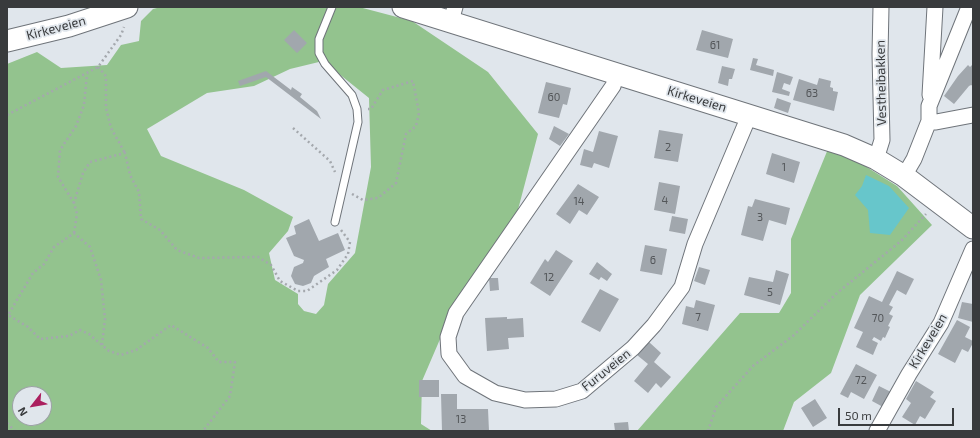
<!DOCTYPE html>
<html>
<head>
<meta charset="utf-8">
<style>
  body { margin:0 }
  #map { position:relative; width:980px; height:438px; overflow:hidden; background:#e0e6ec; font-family:"Exo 2",sans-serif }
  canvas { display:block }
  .frame { position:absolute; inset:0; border:8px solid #393b3d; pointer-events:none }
  .north { position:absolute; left:12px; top:386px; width:40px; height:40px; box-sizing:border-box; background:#e0e6ec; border:1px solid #9da2a6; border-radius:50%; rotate:239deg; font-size:11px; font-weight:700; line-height:16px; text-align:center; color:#393b3d }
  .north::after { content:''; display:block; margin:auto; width:14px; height:18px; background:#ab1f5f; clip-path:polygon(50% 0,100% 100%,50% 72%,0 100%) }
  .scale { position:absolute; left:838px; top:408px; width:116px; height:18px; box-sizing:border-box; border:2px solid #393b3d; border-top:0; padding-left:5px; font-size:12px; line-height:14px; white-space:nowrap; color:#393b3d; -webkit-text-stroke:3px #e0e6ec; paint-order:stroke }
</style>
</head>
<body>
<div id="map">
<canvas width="980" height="438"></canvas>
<div class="frame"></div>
<div class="north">N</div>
<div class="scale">50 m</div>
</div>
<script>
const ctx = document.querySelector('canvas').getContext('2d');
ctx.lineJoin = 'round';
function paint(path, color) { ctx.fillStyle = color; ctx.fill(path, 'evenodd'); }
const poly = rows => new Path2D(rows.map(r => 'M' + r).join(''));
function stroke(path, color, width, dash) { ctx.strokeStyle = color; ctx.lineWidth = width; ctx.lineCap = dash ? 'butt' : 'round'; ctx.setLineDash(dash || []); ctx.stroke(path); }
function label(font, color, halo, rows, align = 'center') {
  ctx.font = font + ' "Exo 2",sans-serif'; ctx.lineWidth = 3.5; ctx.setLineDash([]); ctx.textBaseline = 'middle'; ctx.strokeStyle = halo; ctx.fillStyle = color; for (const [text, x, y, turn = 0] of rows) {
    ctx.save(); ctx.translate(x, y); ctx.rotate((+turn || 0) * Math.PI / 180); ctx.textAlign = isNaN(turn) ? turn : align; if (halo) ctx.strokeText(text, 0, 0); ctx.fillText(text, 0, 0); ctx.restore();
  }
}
paint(poly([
  [161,7,359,7,412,21,488,72,538,134,515,221,459,295,422,381,421,424,432,431,7,431,7,64,37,52,61,68,107,65,121,45,139,41,141,21,153,9],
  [323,61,369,98,371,167,355,253,328,284,324,305,316,314,304,311,298,304,298,294,275,280,269,253,288,231,293,217,244,190,161,156,147,129,207,93,254,86,290,69],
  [20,394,44,394,44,418,20,418],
  [828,149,857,161,897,186,932,225,860,295,831,373,794,402,783,431,637,431,740,313,779,313,791,293,791,239]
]), '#93c38e');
paint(poly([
  [866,175,889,186,909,208,890,235,870,233,868,210,855,195,862,186]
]), '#67c6cb');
paint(poly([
  [294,30,307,43,297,53,284,40],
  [702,30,733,39,728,58,696,50],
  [753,58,758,59,756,65,774,70,773,76,750,70],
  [973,64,973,86,971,85,969,86,954,104,944,96,958,76,968,65,970,67],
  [722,66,735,69,732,79,729,79,728,86,718,83],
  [266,71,291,90,292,87,302,94,300,97,317,111,321,119,266,77,240,86,238,81],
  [777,72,793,77,790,85,784,83,782,89,790,92,789,96,772,92],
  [819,78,831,81,830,87,833,88,833,91,838,92,834,111,793,100,799,79,817,85],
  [546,82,571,88,567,105,563,104,559,118,538,113],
  [777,98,791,103,788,113,774,108],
  [554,126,569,134,560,146,549,139],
  [659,130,683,134,678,162,654,158],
  [599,131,618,136,609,168,594,163,592,168,580,165,584,149,593,152],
  [772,153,800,162,794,183,766,174],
  [659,182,680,186,675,214,654,210],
  [578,184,599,197,587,215,579,210,570,224,556,214],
  [755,199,790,208,786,225,769,220,763,241,741,235,748,206,752,207],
  [672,216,688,219,685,234,669,231],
  [309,219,319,241,338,233,345,250,326,259,329,267,314,276,311,283,303,286,295,284,291,276,294,267,303,263,304,260,294,256,286,238,296,234,294,226],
  [645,245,667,249,662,275,640,271],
  [556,250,573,261,550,296,530,283,545,259,548,262],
  [597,262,612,274,607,281,601,277,599,280,589,274],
  [699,267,710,270,705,285,694,281],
  [776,270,789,274,780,305,744,295,749,277,773,282],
  [897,271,914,279,906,295,897,290,889,305,893,307,889,314,893,316,888,326,890,327,885,338,883,337,881,341,874,337,872,340,878,343,873,355,856,347,863,332,854,328,869,296,882,302],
  [489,278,498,278,499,290,490,291],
  [600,289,619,299,600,332,581,322],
  [696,300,715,305,708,331,682,324,686,306,694,308],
  [962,302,973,304,973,322,958,318],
  [507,317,507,319,523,318,524,337,508,338,509,349,487,351,485,318],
  [957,320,970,327,965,337,973,341,973,343,968,352,962,349,955,363,938,354],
  [649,342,661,353,654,362,671,377,661,388,656,383,648,393,634,381,648,364,637,355],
  [856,364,877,375,864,399,851,392,848,398,840,394],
  [419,380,439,380,439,397,419,397],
  [916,381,934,392,930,397,936,401,925,419,920,416,915,425,902,417,911,403,906,399],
  [879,386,891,392,883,407,872,401],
  [441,394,457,394,457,409,488,409,489,431,442,431],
  [815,399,827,418,813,427,801,408],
  [628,422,629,431,615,431,614,423]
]), '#a1a7ad');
const service = poly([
  [332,7,319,39,319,53,325,64,352,95,357,109,358,122,335,222]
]);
const minor = poly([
  [451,21,455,7],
  [617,74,613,86,456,313,448,337,449,354,465,376,495,393,525,400,556,399,582,391,633,348,654,325,682,287,695,244,749,116],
  [930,95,935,7],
  [929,121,936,122,973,115],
  [876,159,882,140,880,54,881,7],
  [904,176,914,159,929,121,929,106,969,7],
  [877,431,909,374,941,323,973,249]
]);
const secondary = poly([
  [403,7,844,145,876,159,904,176,973,228],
  [7,41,69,26,127,7]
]);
stroke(service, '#6f747a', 9);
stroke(minor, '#6f747a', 17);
stroke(secondary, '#6f747a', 23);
stroke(poly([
  [98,67,106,76,106,108,111,128,125,153],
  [7,115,98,67,121,35,124,27],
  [293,128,330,161,335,172],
  [352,194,363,200,378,198,396,183,406,134,416,126,419,113,413,81,383,90,371,109,368,109],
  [74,203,58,177,60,150,76,126,84,105,87,74],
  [74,233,77,214,74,203,83,173,90,162,125,153,130,175,139,192,141,219,160,230,177,250,199,258,258,257,271,265,280,281,298,291,307,291,337,270,348,254,350,242,341,230],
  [102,345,105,319,101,280,90,247,74,233,54,247,44,264,33,273,8,315,28,327,40,339,69,336,80,330,89,334,109,351,121,355,136,350,171,325,208,348,219,362,235,362,230,396,203,431],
  [7,423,15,431],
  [708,431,716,407,753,366,794,335,837,293,901,241,926,214]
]), '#a4a8ad', 2.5, [2, 3]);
stroke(service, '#fff', 7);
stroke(minor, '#fff', 15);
stroke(secondary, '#fff', 21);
label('11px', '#535659', null, [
  ["61",715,45],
  ["63",812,93],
  ["60",554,97],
  ["2",668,147],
  ["1",784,167],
  ["4",665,200],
  ["14",579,201],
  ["3",760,217],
  ["6",653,260],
  ["12",549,277],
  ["5",770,292],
  ["7",698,317],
  ["70",878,318],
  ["72",861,380],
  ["13",461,419]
]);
label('13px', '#393b3d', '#e0e6ec', [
  ["Kirkeveien",56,28,-15],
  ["Vestheibakken",881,83,-91],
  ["Kirkeveien",697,99,17],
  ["Kirkeveien",928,341,-59],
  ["Furuveien",606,370,-39]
]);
</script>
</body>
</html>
